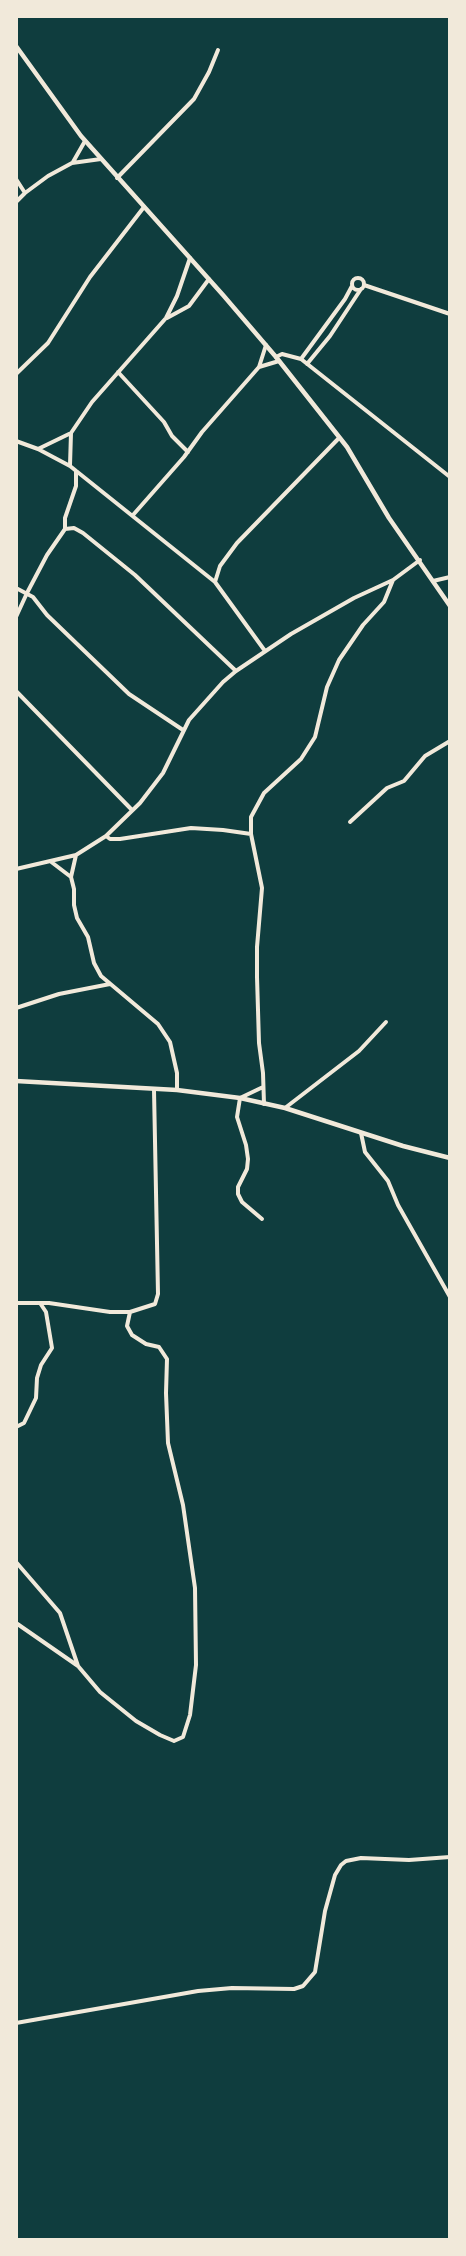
<!DOCTYPE html>
<html>
<head>
<meta charset="utf-8">
<style>
  body { margin:0 }
  #map { position:relative; width:466px; height:2256px; overflow:hidden; background:#0f3d3e; font-family:Overpass,sans-serif }
  canvas { display:block }
  .frame { position:absolute; inset:0; border:18px solid #f1e9da; pointer-events:none }
</style>
</head>
<body>
<div id="map">
<canvas width="466" height="2256"></canvas>
<div class="frame"></div>
</div>
<script>
const ctx = document.querySelector('canvas').getContext('2d');
ctx.lineJoin = 'round';
const poly = rows => new Path2D(rows.map(r => 'M' + r).join(''));
function stroke(path, color, width, dash) { ctx.strokeStyle = color; ctx.lineWidth = width; ctx.lineCap = dash ? 'butt' : 'round'; ctx.setLineDash(dash || []); ctx.stroke(path); }
stroke(poly([
  [121,16,143,16],
  [73,162,85,141],
  [117,178,194,99,209,72,218,50],
  [16,179,25,193],
  [16,202,25,193,48,176,72,163,101,159],
  '352 284a6 6 0 1 1 12 0a6 6 0 1 1-12 0Z',
  [364,285,450,314],
  [167,318,189,306,209,279],
  [276,357,282,354,301,359,450,477],
  [301,359,345,299,352,286],
  [307,364,330,336,361,289],
  [259,367,279,361],
  [118,372,164,422,172,436,188,452],
  [16,374,48,343,90,277,144,207],
  [16,441,38,449,70,466,215,582],
  [38,449,71,433,92,402,166,318,177,296,190,258],
  [70,465,71,433],
  [133,515,184,457,202,432,259,367,266,345],
  [65,529,74,528,83,533,135,575,236,671],
  [433,581,450,577],
  [16,588,33,597,47,615,129,694,183,730],
  [16,617,27,593,47,555,65,529,65,518,76,486,76,471],
  [265,651,215,582,220,566,237,543,339,438],
  [16,691,132,810],
  [350,822,387,788,404,781,425,756,450,741],
  [106,836,110,839,120,839,191,828,223,830,251,834],
  [76,855,71,877,74,889,74,905,77,918,88,937,94,963,101,976,158,1024,170,1042,177,1073,177,1090],
  [50,861,71,877],
  [16,869,76,855,106,836,140,803,163,773,189,720,223,682,236,671,291,634,354,598,393,580,420,560],
  [16,1008,59,994,110,984],
  [264,1104,263,1073,259,1043,257,977,257,947,262,888,251,834,251,817,264,793,301,759,315,737,327,687,339,660,363,625,384,602,393,580],
  [285,1108,359,1051,386,1022],
  [361,1133,365,1152,388,1181,398,1205,450,1297],
  [262,1219,242,1202,238,1194,238,1187,247,1169,248,1159,246,1145,237,1117,240,1098,263,1087],
  [16,1303,49,1303,110,1312,130,1312,155,1304,158,1294,154,1090],
  [16,1427,24,1423,36,1398,37,1378,41,1365,52,1348,46,1312,40,1303],
  [16,1562,60,1613,78,1666,100,1692,136,1721,160,1735,174,1741,183,1737,190,1715,196,1665,195,1588,183,1505,168,1443,166,1393,167,1359,159,1347,146,1344,132,1335,127,1326,130,1312],
  [16,1623,78,1666],
  [16,2023,198,1991,232,1988,294,1989,303,1986,315,1972,325,1911,335,1875,341,1865,346,1861,361,1858,409,1860,450,1857]
]), '#f1e9da', 4);
stroke(poly([
  [16,1081,177,1090,240,1098,285,1108,403,1146,450,1158]
]), '#f1e9da', 4.5);
stroke(poly([
  [16,46,81,136,223,295,276,357,347,447,389,518,450,606]
]), '#f1e9da', 4.5);
</script>
</body>
</html>
